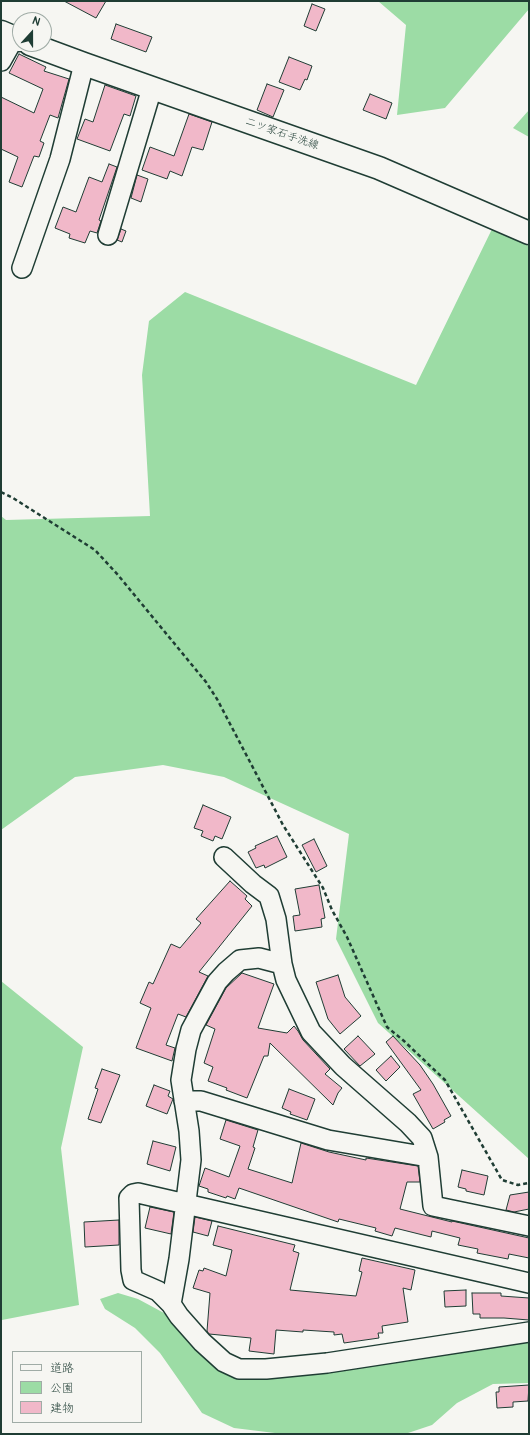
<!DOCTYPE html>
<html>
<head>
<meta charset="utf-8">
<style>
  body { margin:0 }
  #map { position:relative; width:530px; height:1435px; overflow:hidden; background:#f6f6f2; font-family:Pangolin,"Klee One",sans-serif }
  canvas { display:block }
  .frame { position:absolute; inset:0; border:2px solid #1f3d34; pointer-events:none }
  .legend { position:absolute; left:12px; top:1351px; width:130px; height:72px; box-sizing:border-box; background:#f6f6f2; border:1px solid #a0aca6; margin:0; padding:5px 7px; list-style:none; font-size:12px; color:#1f3d34 }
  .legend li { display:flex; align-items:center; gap:8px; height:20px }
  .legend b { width:20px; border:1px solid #a0aca6 }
  .north { position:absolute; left:12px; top:12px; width:40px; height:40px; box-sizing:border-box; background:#f6f6f2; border:1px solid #a0aca6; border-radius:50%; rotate:21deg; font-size:11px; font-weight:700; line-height:16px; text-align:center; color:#1f3d34 }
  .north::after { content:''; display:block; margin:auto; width:14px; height:18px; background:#1f3d34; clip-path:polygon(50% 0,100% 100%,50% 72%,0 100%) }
</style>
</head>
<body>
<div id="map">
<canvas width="530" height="1435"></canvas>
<div class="frame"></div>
<ul class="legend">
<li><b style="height:5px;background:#f6f6f2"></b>道路</li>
<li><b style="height:11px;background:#9cdca5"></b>公園</li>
<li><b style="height:11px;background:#f1b8c9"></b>建物</li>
</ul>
<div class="north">N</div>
</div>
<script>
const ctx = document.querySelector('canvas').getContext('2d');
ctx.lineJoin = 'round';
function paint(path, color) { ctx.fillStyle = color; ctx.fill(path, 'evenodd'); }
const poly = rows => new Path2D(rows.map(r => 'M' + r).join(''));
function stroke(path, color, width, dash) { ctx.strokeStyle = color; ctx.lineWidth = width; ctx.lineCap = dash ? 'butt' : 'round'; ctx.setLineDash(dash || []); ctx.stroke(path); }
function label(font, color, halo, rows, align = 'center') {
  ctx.font = font + ' Pangolin,"Klee One",sans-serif'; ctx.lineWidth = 3; ctx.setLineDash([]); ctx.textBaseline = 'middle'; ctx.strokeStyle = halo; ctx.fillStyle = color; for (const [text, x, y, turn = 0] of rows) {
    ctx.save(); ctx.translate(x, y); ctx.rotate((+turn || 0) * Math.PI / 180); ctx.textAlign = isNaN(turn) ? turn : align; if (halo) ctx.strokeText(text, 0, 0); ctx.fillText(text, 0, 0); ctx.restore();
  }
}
paint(poly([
  [378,1,529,1,529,9,445,108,397,115,406,25],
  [529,110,529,137,513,128],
  [492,229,529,246,529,1159,378,1023,336,939,349,834,224,777,163,765,75,777,1,830,1,516,6,520,150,516,142,375,149,321,185,292,416,385],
  [1,981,83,1047,61,1148,79,1305,2,1320,1,1319],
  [118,1293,138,1299,164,1313,201,1353,222,1371,529,1340,529,1383,493,1384,457,1403,432,1425,405,1434,283,1434,234,1428,202,1413,160,1353,135,1328,105,1309,100,1299]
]), '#9cdca5');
const building = poly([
  [64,1,106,1,96,18,64,1],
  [312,4,325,9,316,31,304,26,312,4],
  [116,24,152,37,146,52,111,39,116,24],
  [19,54,46,67,44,71,69,79,58,118,50,115,40,141,44,143,39,157,34,156,22,187,9,182,18,157,1,149,1,97,34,113,43,89,9,73,19,54],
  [289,57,312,66,307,80,305,79,300,90,279,82,289,57],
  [267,84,284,90,273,117,257,110,267,84],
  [105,85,136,96,130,116,124,114,110,151,77,139,85,119,93,122,105,85],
  [370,94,392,103,386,119,363,110,370,94],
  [189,114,212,122,203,150,192,147,182,176,170,171,167,179,142,170,150,147,174,156,189,114],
  [109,164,117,167,99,220,101,221,97,233,90,231,85,243,69,238,70,234,55,228,63,207,76,212,89,177,102,182,109,164],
  [137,175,148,179,141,202,131,198,137,175],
  [121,229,126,231,122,242,117,240,121,229],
  [203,805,231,817,222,839,215,836,213,841,201,836,203,831,194,828,203,805],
  [277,836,287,857,265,868,264,865,256,868,248,852,256,848,255,846,277,836],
  [314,839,327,866,316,872,302,845,314,839],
  [230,881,247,896,245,899,252,906,199,972,208,976,186,1017,178,1014,166,1045,175,1048,172,1061,136,1048,151,1008,140,1003,149,982,153,984,171,944,180,948,201,923,196,919,230,881],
  [319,885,325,918,321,919,322,927,295,931,293,916,300,915,295,889,319,885],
  [242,973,274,984,258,1028,287,1033,294,1026,298,1031,303,1040,330,1069,325,1074,342,1088,338,1093,333,1105,270,1043,268,1056,264,1056,247,1098,226,1090,227,1088,208,1081,213,1067,204,1063,215,1029,206,1025,226,988,242,973],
  [338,975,345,997,361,1016,340,1034,328,1019,316,982,338,975],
  [358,1036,375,1054,360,1066,344,1049,358,1036],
  [393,1036,420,1065,433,1084,451,1116,444,1120,445,1122,433,1129,413,1094,421,1090,386,1042,393,1036],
  [391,1056,400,1067,386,1081,376,1070,391,1056],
  [102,1069,120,1075,101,1123,88,1119,98,1089,95,1088,102,1069],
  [154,1085,170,1091,168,1096,173,1099,167,1114,146,1106,154,1085],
  [289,1089,315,1099,307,1120,290,1114,291,1112,282,1108,289,1089],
  [226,1120,258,1130,253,1147,255,1148,248,1169,292,1183,301,1143,329,1152,366,1160,366,1158,418,1166,420,1182,407,1182,400,1209,452,1222,452,1221,529,1238,529,1258,509,1254,508,1259,477,1253,478,1249,458,1245,460,1238,432,1231,431,1237,395,1228,392,1236,375,1231,376,1228,339,1219,338,1222,239,1188,235,1199,227,1196,226,1198,208,1192,208,1189,199,1186,205,1168,229,1177,240,1146,220,1139,226,1120],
  [153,1141,176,1147,170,1171,147,1164,153,1141],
  [462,1170,488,1176,484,1195,466,1191,466,1189,458,1187,462,1170],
  [529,1192,529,1209,514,1212,506,1210,510,1195,529,1192],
  [150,1207,174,1212,171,1234,145,1228,150,1207],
  [195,1217,212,1221,208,1236,193,1232,195,1217],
  [119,1220,119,1245,85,1247,84,1222,119,1220],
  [218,1226,295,1245,293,1251,299,1253,290,1290,356,1296,362,1272,359,1271,362,1258,415,1270,411,1290,403,1288,408,1322,382,1326,383,1333,378,1333,379,1338,344,1343,342,1334,334,1335,334,1332,303,1330,303,1332,276,1330,274,1354,249,1351,251,1338,209,1334,207,1331,210,1293,193,1288,199,1270,203,1271,204,1268,226,1276,232,1250,213,1245,218,1226],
  [466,1290,466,1306,445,1307,444,1291,466,1290],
  [472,1293,501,1293,501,1296,529,1298,529,1320,504,1318,480,1318,480,1314,473,1314,472,1293],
  [529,1385,528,1401,513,1402,513,1407,497,1408,496,1392,499,1392,499,1387,529,1385]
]);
paint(building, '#f1b8c9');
stroke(building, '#1f3d34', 1);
const minor = poly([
  [1,61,14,38],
  [108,235,152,88],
  [22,268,60,159,84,64],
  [224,857,253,884,269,896,276,919,282,964],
  [184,1101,201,1101,328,1140,428,1157],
  [529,1226,433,1206,428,1157,422,1138,408,1123,343,1066,311,1032,286,980,282,964,259,958,240,960,226,972,217,982,191,1030,186,1049,181,1080,189,1131,191,1160,179,1259,171,1304,179,1316,202,1342,224,1362,239,1369,266,1369,327,1363,529,1332],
  [171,1304,158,1291,133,1280,131,1270,129,1198,133,1194,138,1193,529,1283]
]);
const tertiary = poly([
  [1,32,20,40],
  [30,44,84,64,379,168,529,233]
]);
stroke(minor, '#1f3d34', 22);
stroke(tertiary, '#1f3d34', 25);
stroke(poly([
  [1,492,13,498,95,550,118,575,206,682,217,699,283,825,323,888,332,910,347,937,387,1027,404,1041,445,1080,502,1180,518,1185,529,1183]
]), '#1f3d34', 2.5, [4, 3]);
stroke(minor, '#f6f6f2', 19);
stroke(tertiary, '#f6f6f2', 22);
label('11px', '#1f3d34', '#f6f6f2', [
  ["二ツ家石手洗線",282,134,19]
]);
</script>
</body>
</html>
